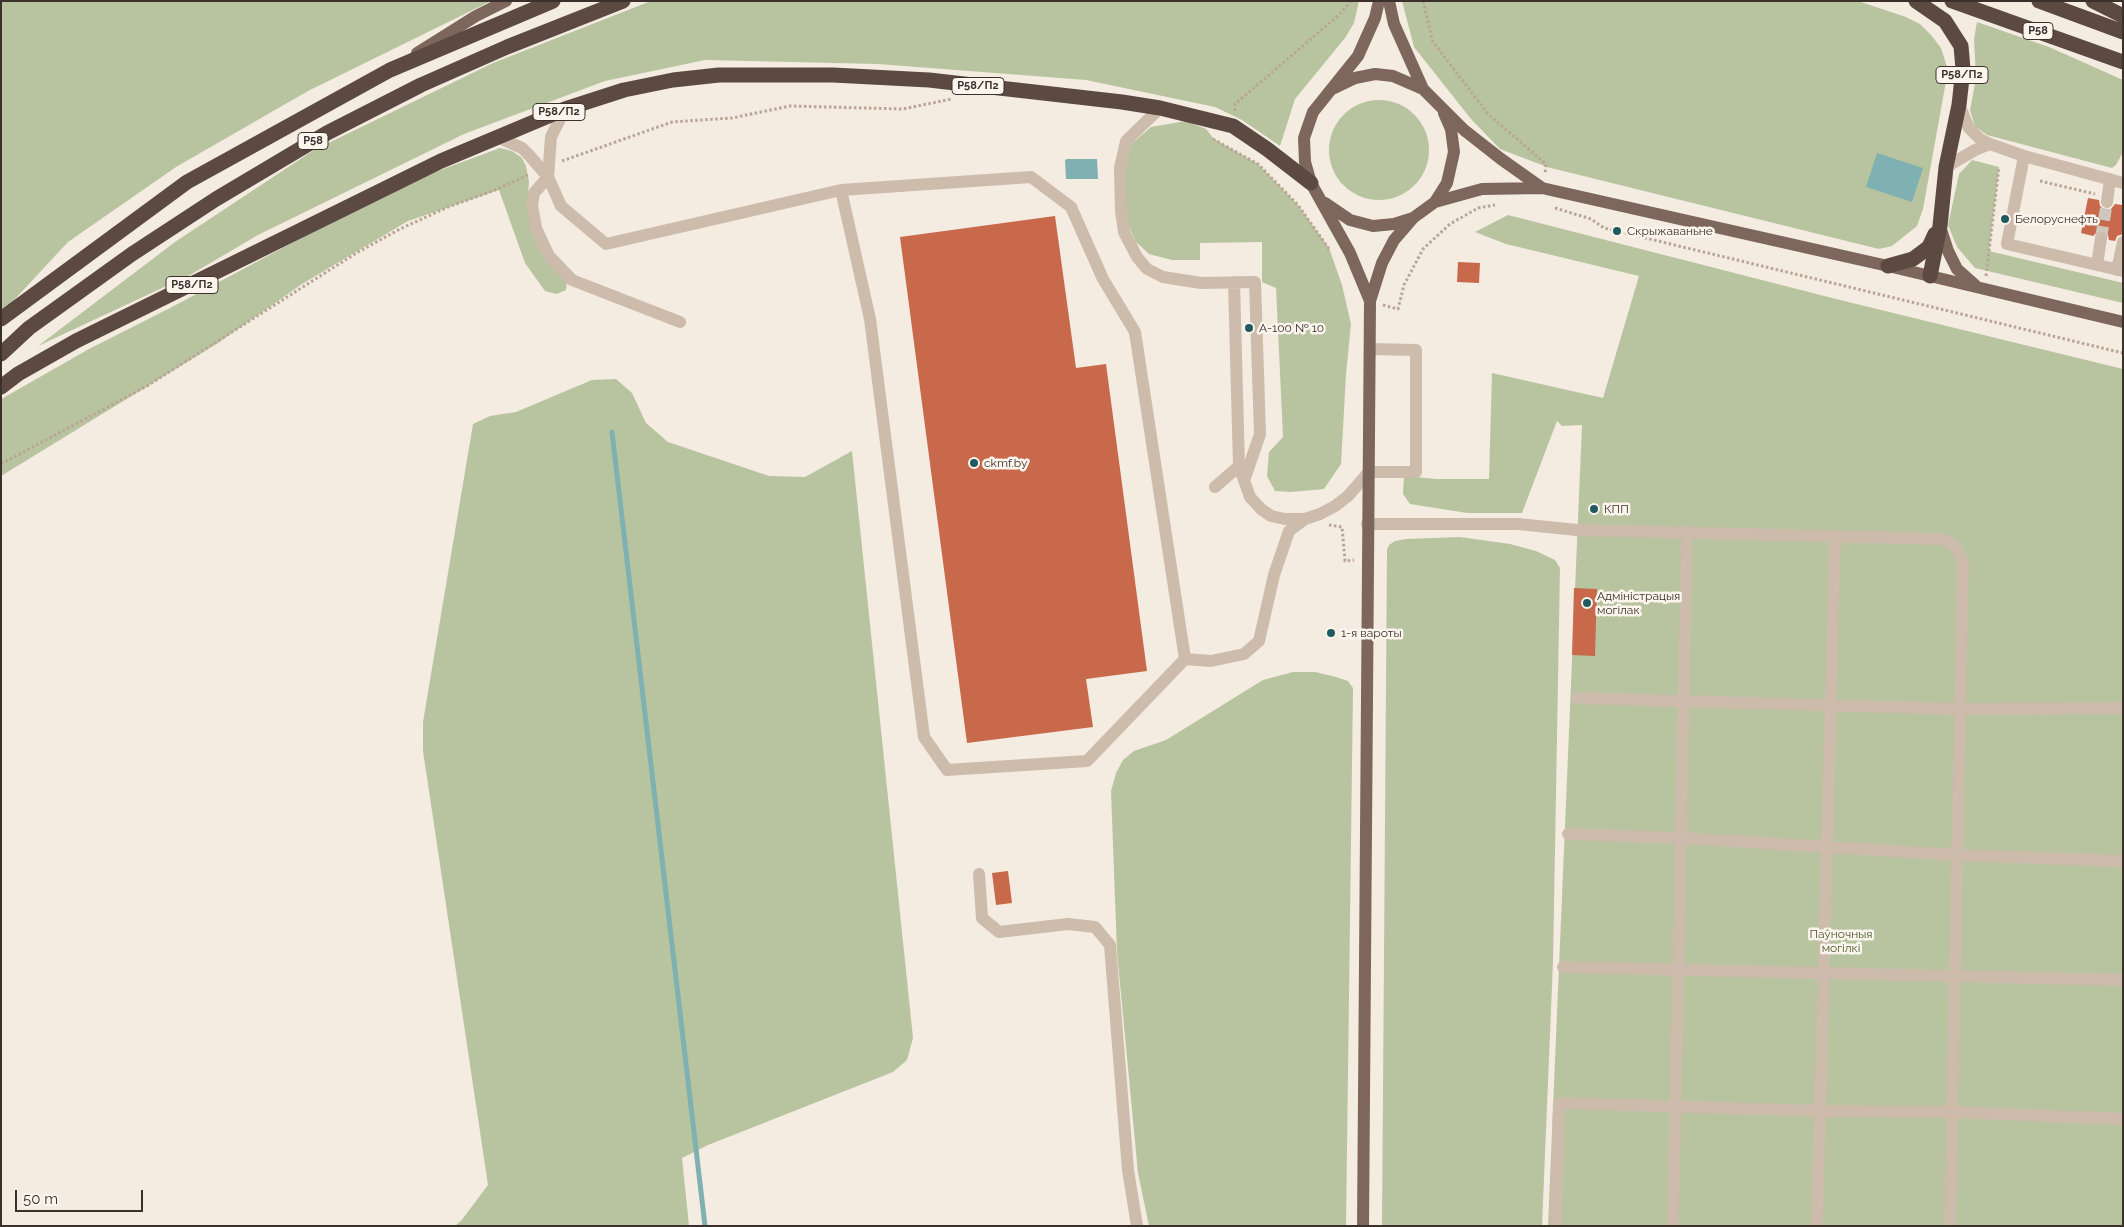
<!DOCTYPE html>
<html>
<head>
<meta charset="utf-8">
<style>
  body { margin:0 }
  #map { position:relative; width:2124px; height:1227px; overflow:hidden; background:#f4ebe1; font-family:Raleway,sans-serif }
  canvas { display:block }
  .frame { position:absolute; inset:0; border:2px solid #3b302b; pointer-events:none }
  .scale { position:absolute; left:15px; top:1190px; width:128px; height:22px; box-sizing:border-box; border:2px solid #3b302b; border-top:0; padding-left:6px; font-size:15px; line-height:18px; white-space:nowrap; color:#3b302b; -webkit-text-stroke:4px #fbf5ee; paint-order:stroke }
</style>
</head>
<body>
<div id="map">
<canvas width="2124" height="1227"></canvas>
<div class="frame"></div>
<div class="scale">50 m</div>
</div>
<script>
const ctx = document.querySelector('canvas').getContext('2d');
ctx.lineJoin = 'round';
function paint(path, color) { ctx.fillStyle = color; ctx.fill(path, 'evenodd'); }
const poly = rows => new Path2D(rows.map(r => 'M' + r).join(''));
function stroke(path, color, width, dash) { ctx.strokeStyle = color; ctx.lineWidth = width; ctx.lineCap = dash ? 'butt' : 'round'; ctx.setLineDash(dash || []); ctx.stroke(path); }
function label(font, color, halo, rows, align = 'center') {
  ctx.font = font + ' Raleway,sans-serif'; ctx.lineWidth = 5; ctx.setLineDash([]); ctx.textBaseline = 'middle'; ctx.strokeStyle = halo; ctx.fillStyle = color; for (const [text, x, y, turn = 0] of rows) {
    ctx.save(); ctx.translate(x, y); ctx.rotate((+turn || 0) * Math.PI / 180); ctx.textAlign = isNaN(turn) ? turn : align; if (halo) ctx.strokeText(text, 0, 0); ctx.fillText(text, 0, 0); ctx.restore();
  }
}
paint(poly([
  [1,1,491,1,308,91,176,167,68,242,1,314],
  [651,1,1359,1,1354,23,1345,38,1295,99,1280,146,1242,120,1215,107,1086,80,878,64,705,60,605,81,464,134,258,235,190,275,38,346,175,242,314,150,493,63],
  [1402,1,1858,1,1906,17,1920,24,1931,35,1941,48,1948,70,1923,209,1917,226,1892,246,1879,249,1547,167,1500,149,1471,119,1414,47],
  [1977,22,2049,47,2123,80,2123,152,2116,165,2112,168,1987,135,1975,126,1970,110,1976,78,1974,39],
  '1329 150a50 50 0 1 1 100 0a50 50 0 1 1-100 0Z',
  [1186,121,1206,129,1214,139,1258,164,1298,205,1329,248,1342,285,1351,324,1346,374,1341,464,1324,489,1291,492,1275,491,1267,476,1269,452,1283,437,1276,288,1262,282,1262,242,1200,243,1200,260,1172,260,1149,254,1136,242,1128,225,1124,187,1128,147,1151,127],
  [500,148,512,151,522,158,526,166,529,182,527,207,567,280,566,290,557,294,545,291,525,263,499,190,408,221,302,284,218,343,1,476,1,400,3,398,89,349,170,308,309,234,427,175],
  [1972,160,1999,167,1989,251,2123,283,2123,303,1975,268,1957,247,1948,225,1959,174],
  [1508,215,1836,299,2123,369,2123,1226,1548,1226,1582,425,1562,426,1557,421,1522,513,1467,513,1410,504,1403,494,1404,476,1436,479,1489,479,1492,373,1603,398,1639,276,1506,244,1475,232],
  [616,379,632,393,646,423,668,442,769,476,805,477,852,451,913,1038,907,1060,893,1072,708,1145,682,1158,689,1226,455,1226,461,1221,488,1185,423,751,423,722,473,424,490,416,516,412,592,380],
  [1460,537,1510,544,1536,551,1555,560,1560,568,1553,961,1542,1226,1382,1226,1387,550,1389,545,1395,541,1406,539],
  [1293,672,1315,672,1336,677,1348,681,1353,688,1346,1226,1149,1226,1138,1173,1117,952,1111,791,1116,773,1123,760,1134,751,1166,740,1263,680]
]), '#b8c4a0');
paint(poly([
  [1877,153,1923,168,1912,202,1866,187],
  [1067,159,1097,159,1098,179,1066,179,1065,160]
]), '#7fb0b2');
stroke(poly([
  [612,432,705,1226]
]), '#7fb0b2', 5);
paint(poly([
  [2088,198,2099,200,2100,206,2105,210,2111,209,2115,204,2123,205,2123,234,2117,236,2115,241,2109,240,2108,235,2103,230,2098,231,2093,236,2081,233],
  [1055,216,1076,368,1106,364,1147,671,1086,679,1093,727,967,743,900,237],
  [1458,262,1480,263,1479,283,1457,282],
  [1574,588,1597,589,1595,656,1572,655],
  [1008,871,1012,903,996,905,992,873]
]), '#c8694b');
stroke(poly([
  [2101,238,2107,202]
]), '#cfc6bd', 12, [12, 6]);
stroke(poly([
  [1423,1,1433,42,1489,115,1546,164,1545,174],
  [1235,111,1235,104,1340,14,1351,1],
  [1213,139,1258,164,1298,205,1329,249],
  [562,161,672,122,732,118,790,106,903,109,952,99],
  [2040,181,2095,194],
  [1555,208,1591,219,1604,228,2123,353],
  [1986,276,1999,167],
  [1383,305,1398,309,1404,285,1423,249,1450,224,1478,208,1495,205],
  [1,464,147,386,358,252,400,229,448,207,495,190,528,175],
  [1329,525,1342,527,1345,561,1354,560]
]), '#b9a596', 3, [2.5, 2.5]);
stroke(poly([
  [1959,105,1969,128,1980,139,1990,144],
  [1160,108,1126,141,1120,168,1121,211,1124,232,1137,257,1147,269,1163,277,1201,283,1255,282,1260,434,1245,478],
  [565,109,551,137,548,177,534,193,532,205,536,228,549,256,572,280,680,322],
  [497,137,522,148,529,155,548,177,561,206,606,244,841,190,1031,177,1071,207,1103,279,1135,332,1185,659],
  [2024,156,2007,244,2123,271],
  [1946,167,1975,150,1990,144,2024,156,2123,183],
  [841,190,870,319,924,737,947,770,1087,761,1185,659,1211,661,1244,654,1259,641,1274,575,1289,531,1305,519],
  [2107,202,2110,179],
  [2097,265,2101,238],
  [2117,270,2123,242],
  [1234,282,1239,466,1250,497,1261,509,1271,516,1285,519,1305,519,1320,514,1335,506,1348,496,1369,472,1416,472,1416,350,1370,349],
  [1215,487,1239,466],
  [1367,524,1518,524,1577,530,1944,539,1956,548,1963,561,1950,1226],
  [1577,698,1960,709,2123,708],
  [1568,834,1681,838,1957,855,2123,861],
  [979,874,982,918,999,932,1068,924,1095,927,1110,945,1128,1170,1137,1226],
  [1563,967,2123,980],
  [1556,1226,1559,1103,1820,1111,1952,1112,2123,1119],
  [1673,1226,1687,531],
  [1817,1226,1835,536]
]), '#cdbbac', 12);
stroke(poly([
  [1389,1,1394,24,1423,89],
  [417,53,476,16,506,1],
  [1334,88,1355,78,1375,74,1393,76,1423,89,1464,130,1501,159,1542,188],
  [1435,202,1447,183,1454,152,1451,129,1444,113],
  [1325,203,1350,220,1373,226,1394,224,1413,218],
  [1940,226,1948,251,1957,269,1975,285],
  [1370,301,1350,253,1311,183,1305,162,1304,138,1313,112,1358,56,1375,18,1379,1],
  [1363,1226,1370,301,1382,263,1394,240,1413,218,1435,202,1482,189,1542,188,1888,266,2123,322]
]), '#7d675c', 12);
stroke(poly([
  [1916,1,1945,21,1961,46,1963,69,1959,105,1946,167,1940,226,1930,276],
  [1952,1,2123,62],
  [2039,1,2123,32],
  [2093,1,2123,16],
  [1888,266,1913,259,1929,247,1935,234],
  [1,319,187,182,390,70,553,1],
  [1,354,29,328,132,254,216,199,327,133,421,85,507,47,623,1],
  [1,387,18,374,76,341,441,161,565,109,624,90,673,80,719,75,833,75,929,80,1122,102,1160,108,1233,126,1267,149,1311,183]
]), '#5c4a42', 15);
for (const [x, y, r, color] of [
  [2005,219,5,"#1f5a5e"],
  [1617,231,5,"#1f5a5e"],
  [1249,328,5,"#1f5a5e"],
  [974,463,5,"#1f5a5e"],
  [1594,509,5,"#1f5a5e"],
  [1587,603,5,"#1f5a5e"],
  [1331,633,5,"#1f5a5e"]
]) { const dot = new Path2D(); dot.arc(x, y, r, 0, 2 * Math.PI); ctx.fillStyle = color; ctx.fill(dot); stroke(dot, '#fbf5ee', 2); }
for (const [x, y, w] of [
  [2038,31,30],
  [1962,75,52],
  [978,86,52],
  [559,112,52],
  [313,141,30],
  [192,285,52]
]) { const box = new Path2D(); box.roundRect(x - w / 2, y - 8.5, w, 17, 4); ctx.fillStyle = '#fbf5ee'; ctx.fill(box); stroke(box, '#3b302b', 1); }
label('bold 11px', '#3b302b', null, [
  ["Р58",2038,31],
  ["Р58/П2",1962,75],
  ["Р58/П2",978,86],
  ["Р58/П2",559,112],
  ["Р58",313,141],
  ["Р58/П2",192,285]
]);
label('12px', '#3b302b', '#fbf5ee', [
  ["Белоруснефть",2015,219],
  ["Скрыжаваньне",1627,231],
  ["А-100 № 10",1259,328],
  ["ckmf.by",984,463],
  ["КПП",1604,509],
  ["Адміністрацыя",1597,596],
  ["могілак",1597,610],
  ["1-я вароты",1341,633]
], 'left');
label('12px', '#4a5a2e', '#fbf5ee', [
  ["Паўночныя",1841,934],
  ["могілкі",1841,948]
]);
</script>
</body>
</html>
